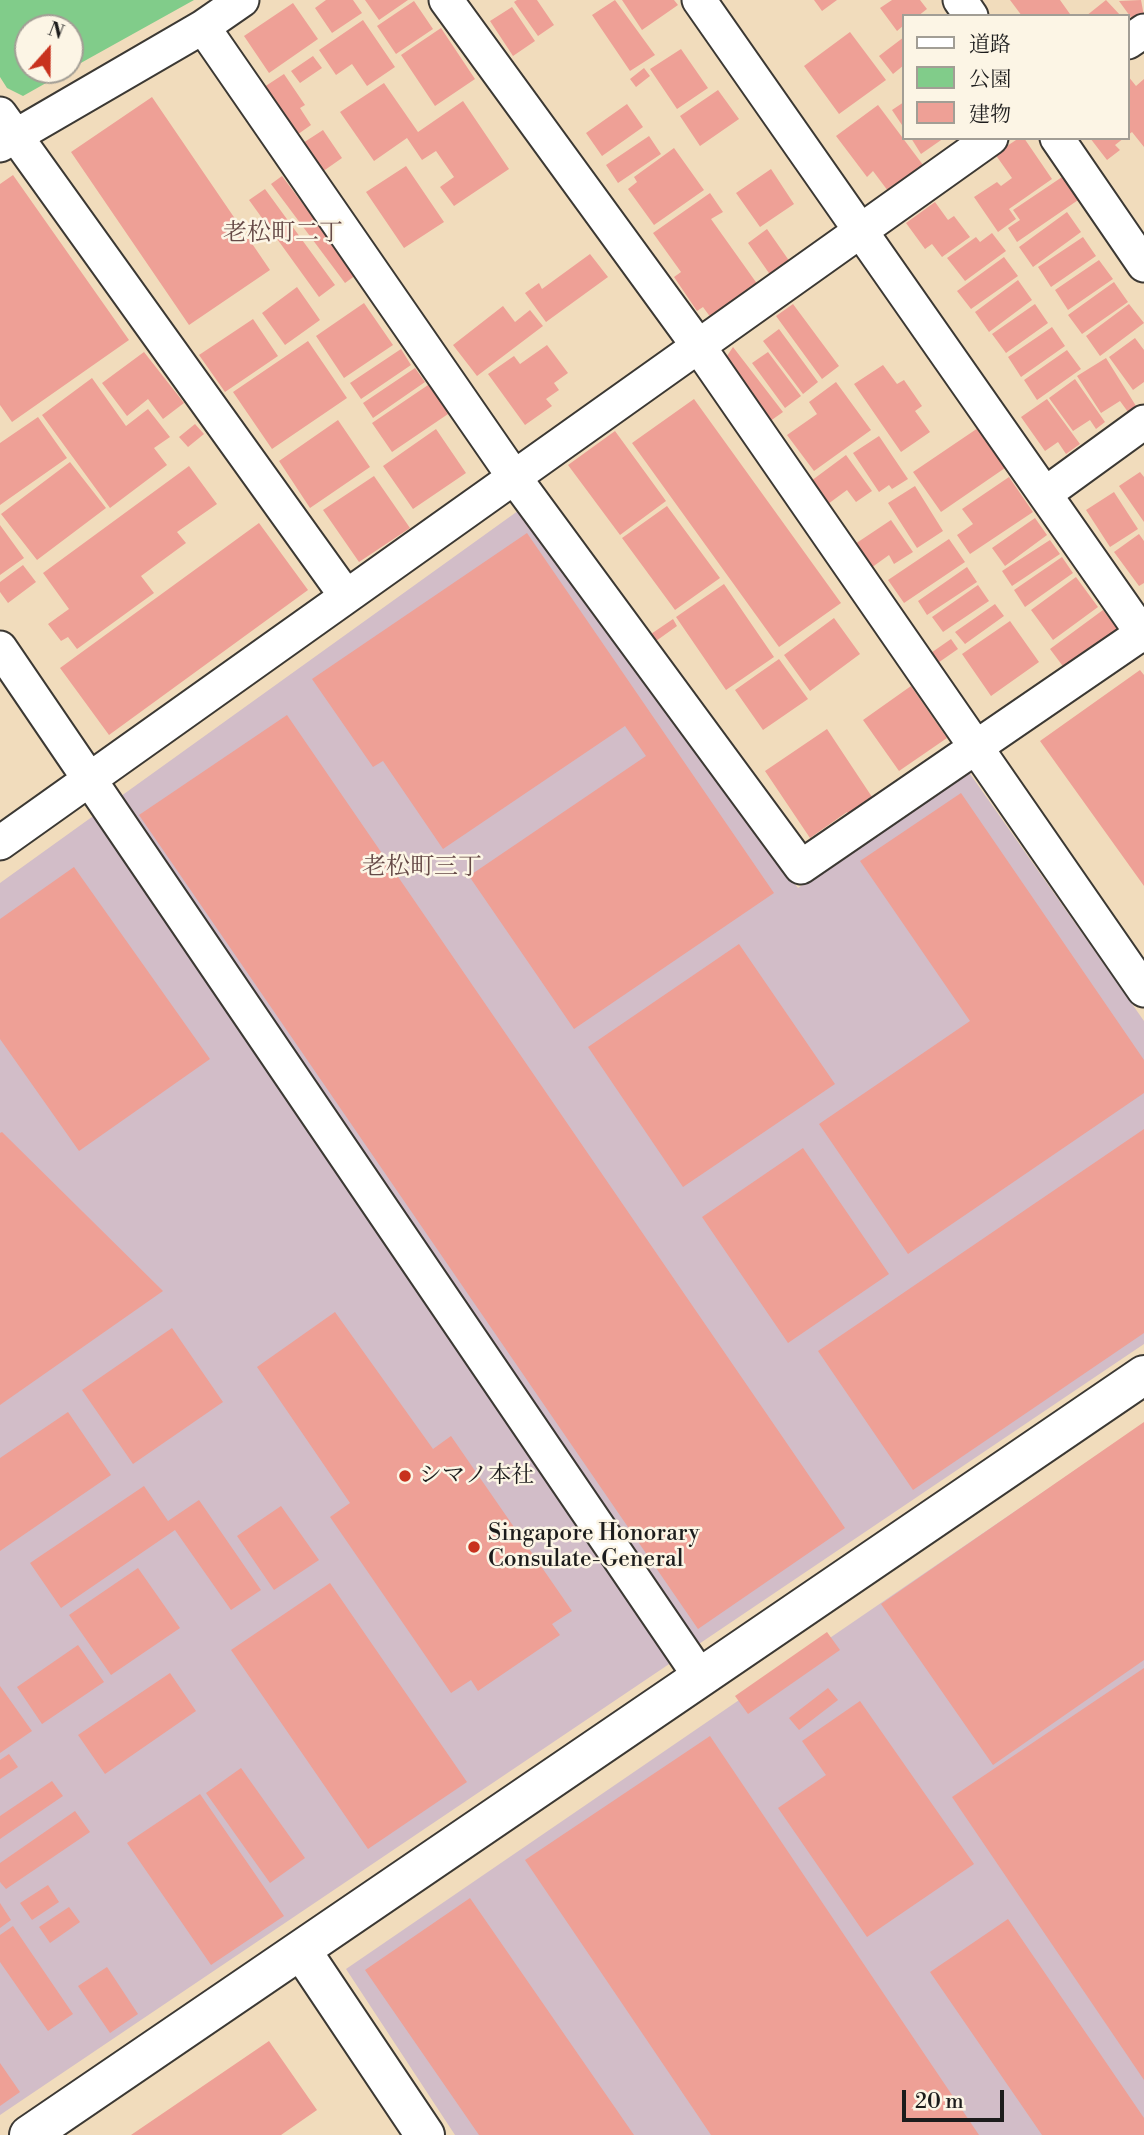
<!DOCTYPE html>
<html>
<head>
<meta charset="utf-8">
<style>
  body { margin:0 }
  #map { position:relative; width:1144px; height:2135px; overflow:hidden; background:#f1dcbc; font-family:"Libre Bodoni","Noto Serif JP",serif }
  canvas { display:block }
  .legend { position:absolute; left:902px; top:14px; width:228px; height:126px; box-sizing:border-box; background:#fcf5e5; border:2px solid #a29e95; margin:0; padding:9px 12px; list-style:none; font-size:21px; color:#1c1c1c }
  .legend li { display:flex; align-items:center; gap:14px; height:35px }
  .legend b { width:35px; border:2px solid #a29e95 }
  .north { position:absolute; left:14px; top:14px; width:70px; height:70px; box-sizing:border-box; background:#fcf5e5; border:2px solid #a29e95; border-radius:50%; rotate:21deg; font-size:19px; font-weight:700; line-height:28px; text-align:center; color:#1c1c1c }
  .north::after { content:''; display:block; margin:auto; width:24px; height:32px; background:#c8321e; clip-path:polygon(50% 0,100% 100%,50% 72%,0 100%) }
  .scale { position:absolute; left:902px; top:2090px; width:102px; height:32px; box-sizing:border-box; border:4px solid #1c1c1c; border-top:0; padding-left:9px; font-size:21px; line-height:24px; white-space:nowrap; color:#1c1c1c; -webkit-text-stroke:5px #fcf5e5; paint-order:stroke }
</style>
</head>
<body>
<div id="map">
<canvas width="1144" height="2135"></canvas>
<ul class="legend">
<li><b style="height:9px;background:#fff"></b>道路</li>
<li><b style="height:19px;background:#81cc8a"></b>公園</li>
<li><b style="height:19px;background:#eea096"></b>建物</li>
</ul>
<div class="north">N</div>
<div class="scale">20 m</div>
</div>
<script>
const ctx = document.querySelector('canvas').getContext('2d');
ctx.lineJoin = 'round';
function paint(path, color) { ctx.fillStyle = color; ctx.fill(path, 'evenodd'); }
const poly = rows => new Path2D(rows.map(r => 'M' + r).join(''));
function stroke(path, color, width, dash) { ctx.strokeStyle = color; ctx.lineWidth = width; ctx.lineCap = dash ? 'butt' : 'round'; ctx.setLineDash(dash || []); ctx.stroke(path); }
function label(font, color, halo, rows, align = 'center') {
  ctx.font = font + ' "Libre Bodoni","Noto Serif JP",serif'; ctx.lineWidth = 5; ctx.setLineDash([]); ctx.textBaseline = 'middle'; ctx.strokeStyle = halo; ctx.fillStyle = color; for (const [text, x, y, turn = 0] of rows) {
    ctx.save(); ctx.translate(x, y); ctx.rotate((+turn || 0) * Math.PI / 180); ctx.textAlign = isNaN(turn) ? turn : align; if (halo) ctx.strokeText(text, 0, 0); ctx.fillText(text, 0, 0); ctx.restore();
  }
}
paint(poly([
  [522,508,798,888,968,771,1144,1021,1144,1344,0,2115,0,883],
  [1144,1423,1144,2135,455,2135,346,1969]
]), '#d2bdc8');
paint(poly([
  [0,0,194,0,70,69,70,28,28,28,28,70,69,70,23,96,7,88,0,77]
]), '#81cc8a');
paint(poly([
  [326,0,353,0,362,13,332,33,315,8],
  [365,0,408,0,379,20],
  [517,0,537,0,554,25,538,36,514,2],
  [615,0,655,55,630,71,592,15],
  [622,0,674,0,678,5,642,30],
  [814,0,837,0,822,11],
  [892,0,920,0,927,9,918,16,904,16,904,25,897,31,880,8],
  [1010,0,1060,0,1070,14,1022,16],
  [1106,0,1121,16,1086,16],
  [1141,0,1144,16,1135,23,1119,1],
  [414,1,433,29,396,54,377,26],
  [293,3,318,39,269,73,244,36],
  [512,7,535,41,513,56,490,21],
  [363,20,395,67,367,86,352,64,336,75,319,50],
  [441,28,475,79,435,106,401,55],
  [850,32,886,80,839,114,804,66],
  [904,37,904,65,893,74,879,56],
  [681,49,708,88,677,109,650,69],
  [313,56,322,68,300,83,291,71],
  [644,68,650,76,636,87,630,79],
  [284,74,305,105,300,108,311,125,294,137,261,89],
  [1128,76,1136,86,1144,79,1144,147,1132,132,1128,135],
  [384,83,418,132,463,101,509,169,454,206,440,187,454,177,436,151,422,160,407,138,374,161,340,112],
  [718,90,739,119,700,146,680,116],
  [152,97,270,270,189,325,71,152],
  [904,102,904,128,892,110],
  [627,104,643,127,602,156,586,133],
  [878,105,923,165,888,191,873,171,867,177,836,136],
  [323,130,342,158,322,172,303,143],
  [649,136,661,154,618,183,606,165],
  [911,138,944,138,921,154],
  [1019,138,1024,138,1052,179,1009,209,1016,219,998,232,974,197,997,182,1001,186,1012,178,995,154],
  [1090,138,1124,138,1115,145,1120,150,1107,160],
  [674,148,704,190,654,225,628,189,637,182,634,177],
  [406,166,444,222,404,248,366,192],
  [771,169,794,204,760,227,736,193],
  [1068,173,1084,196,1017,242,1008,228,1020,220,1013,210],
  [13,175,129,340,12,422,0,405,0,184],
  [282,176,356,275,345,283,271,184],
  [265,189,335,285,319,297,249,200],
  [710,193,723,212,711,219,758,285,711,318,703,307,697,311,674,277,681,272,653,233],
  [935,202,948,220,954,216,970,237,942,257,932,244,925,249,906,223],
  [1067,212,1081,232,1033,267,1019,247],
  [767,229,790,262,771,276,748,243],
  [992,233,1006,251,965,281,947,258,976,237,980,242],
  [1083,237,1096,256,1051,287,1038,267],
  [590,254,608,277,546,322,525,293,539,283,542,289],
  [1004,257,1018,276,971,309,957,291],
  [1099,260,1113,279,1068,310,1055,290],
  [1018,280,1032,300,989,332,975,312],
  [1114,282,1128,302,1082,334,1068,315],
  [297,287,320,320,285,345,262,313],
  [364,303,393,345,344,378,316,336],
  [793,304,839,366,822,379,776,316],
  [1035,304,1048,323,1006,353,992,334],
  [1129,304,1144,323,1100,356,1086,336],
  [503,306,515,322,530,310,543,326,477,376,453,345],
  [253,319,278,356,225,392,199,355],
  [1052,327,1065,346,1021,377,1008,357],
  [779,329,818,382,803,394,763,341],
  [1135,338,1144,350,1144,382,1133,390,1109,357],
  [308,341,347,398,272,449,233,392],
  [547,345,568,373,554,383,559,390,546,399,552,406,525,425,488,374,514,356,520,364],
  [733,347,783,412,766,424,721,365],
  [401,349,411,365,361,399,350,383],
  [1067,350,1081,369,1037,400,1024,380],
  [144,352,184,403,163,419,148,399,127,416,102,383],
  [768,352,801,396,785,408,752,363],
  [1106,358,1136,406,1128,412,1120,401,1101,413,1077,376],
  [883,365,897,384,904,380,922,406,915,411,930,432,901,452,854,384],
  [415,368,425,382,373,418,363,403],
  [92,378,126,426,148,409,170,437,154,448,167,465,110,508,42,415],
  [1075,379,1105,422,1096,429,1090,420,1073,431,1049,398],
  [836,382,871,430,814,471,787,435,817,414,809,402],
  [431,383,451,412,392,452,372,423],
  [694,399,841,603,779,647,632,443],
  [1047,399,1080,444,1066,454,1058,442,1045,451,1021,417],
  [38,417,67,458,0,505,0,443],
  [338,420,370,467,310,508,279,461],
  [195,424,204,434,188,447,179,437],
  [978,428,1005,468,941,512,913,472],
  [436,429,466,473,413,509,383,466],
  [615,431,666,501,620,535,568,465],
  [879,436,908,479,892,489,889,485,879,492,853,453],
  [846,455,872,491,856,502,847,490,828,504,811,481],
  [70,462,106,508,37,560,1,514],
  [189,466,217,504,177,532,186,543,141,576,154,593,77,649,68,637,61,641,48,624,69,609,43,573],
  [1140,472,1144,477,1144,522,1119,486],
  [374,476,410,528,359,562,323,510],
  [1009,477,1033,512,970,554,957,535,973,524,962,509],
  [915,486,943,531,917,548,888,503],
  [1114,492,1138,529,1110,547,1086,510],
  [667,506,720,578,675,610,622,538],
  [1035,518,1047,535,1005,566,992,548],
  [891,520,913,552,894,564,889,555,871,568,855,544],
  [259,523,308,590,109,735,60,668],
  [0,525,24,558,0,575],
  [527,533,774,893,574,1029,469,876,646,756,625,726,443,849,383,761,373,767,312,679],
  [1139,534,1144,541,1144,583,1139,586,1114,552],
  [949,539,965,562,904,603,888,580],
  [1050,540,1060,554,1012,586,1002,571],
  [1062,557,1073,573,1025,607,1014,590],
  [23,565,36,582,8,603,0,592,0,582],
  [967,567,977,582,927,615,918,601],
  [1076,577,1098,607,1053,640,1031,610],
  [724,584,774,657,726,690,676,617],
  [978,585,989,601,943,632,932,617],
  [995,604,1004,616,965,644,955,632],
  [1103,610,1118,630,1065,669,1050,649],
  [834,618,860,654,810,691,784,655],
  [673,619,677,626,656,641,651,634],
  [1010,621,1039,662,991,696,962,654],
  [951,639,958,649,935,665,928,655],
  [779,659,808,699,763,730,735,690],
  [1140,670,1144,675,1144,886,1040,741],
  [911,686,947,738,899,771,863,720],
  [287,715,845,1528,698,1629,139,815],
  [827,729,876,803,852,819,847,812,810,838,765,771],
  [961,793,1144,1060,1144,1093,908,1254,819,1124,970,1021,860,861],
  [74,867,210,1059,79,1151,0,1039,0,919],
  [739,944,835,1084,683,1187,588,1047],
  [1144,1129,1144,1333,913,1490,818,1351],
  [2,1132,163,1291,0,1405,0,1133],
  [803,1148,889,1274,788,1343,702,1217],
  [335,1312,433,1449,451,1436,572,1611,552,1624,560,1635,478,1691,471,1680,451,1693,330,1517,350,1503,257,1367],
  [172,1328,223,1402,133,1464,82,1390],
  [68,1412,111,1475,0,1551,0,1458],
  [1144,1422,1144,1660,993,1765,881,1604],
  [144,1486,168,1521,199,1500,261,1590,231,1610,175,1530,61,1608,30,1563],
  [281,1506,319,1560,274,1590,237,1536],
  [138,1568,180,1628,111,1675,69,1615],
  [330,1583,467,1782,368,1849,231,1650],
  [827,1632,840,1650,748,1714,735,1696],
  [78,1645,104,1682,42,1724,17,1687],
  [1144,1668,1144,2080,952,1797],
  [170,1673,196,1711,105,1774,78,1735],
  [0,1686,32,1731,0,1753],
  [828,1688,838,1700,799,1730,789,1718],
  [860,1701,974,1864,867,1937,778,1808,826,1775,802,1741],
  [710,1736,979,2135,711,2135,525,1860],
  [9,1754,18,1767,0,1779,0,1760],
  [241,1768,305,1858,270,1883,206,1793],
  [52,1781,63,1796,0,1839,0,1816],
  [200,1794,284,1916,211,1965,127,1843],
  [75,1811,90,1832,6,1889,0,1882,0,1863],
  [48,1885,59,1902,32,1920,20,1903],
  [470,1898,634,2135,479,2135,365,1970],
  [0,1903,11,1920,0,1928],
  [69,1907,80,1922,50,1943,39,1927],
  [1008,1919,1144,2118,1144,2135,1042,2135,930,1972],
  [13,1926,73,2014,48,2031,0,1962,0,1935],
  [107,1967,138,2014,110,2033,78,1986],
  [269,2041,317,2110,281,2135,131,2135],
  [0,2063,20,2092,0,2106]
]), '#eea096');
const minor = poly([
  [446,0,699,347,1144,990],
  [699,0,1144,636],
  [960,0,971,16],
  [203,27,514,477,801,867,1144,632],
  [1128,42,1144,31],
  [0,114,346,596],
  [1057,138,1144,265],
  [0,145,203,27,242,0],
  [1045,494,1144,422],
  [0,648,699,1675],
  [0,843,991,138]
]);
const tertiary = poly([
  [301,1950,425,2135],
  [29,2135,1144,1375]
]);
stroke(minor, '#3c3934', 37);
stroke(tertiary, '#3c3934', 42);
stroke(minor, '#fff', 33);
stroke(tertiary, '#fff', 38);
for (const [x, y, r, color] of [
  [405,1476,7,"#c8321e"],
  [474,1547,7,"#c8321e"]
]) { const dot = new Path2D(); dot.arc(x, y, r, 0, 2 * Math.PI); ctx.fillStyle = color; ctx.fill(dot); stroke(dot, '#fcf5e5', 2.5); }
label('23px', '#1c1c1c', '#fcf5e5', [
  ["シマノ本社",419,1476],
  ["Singapore Honorary",488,1534],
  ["Consulate-General",488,1560]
], 'left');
label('24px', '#664a47', '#fcf5e5', [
  ["老松町二丁",283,234],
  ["老松町三丁",422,868]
]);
</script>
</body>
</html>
